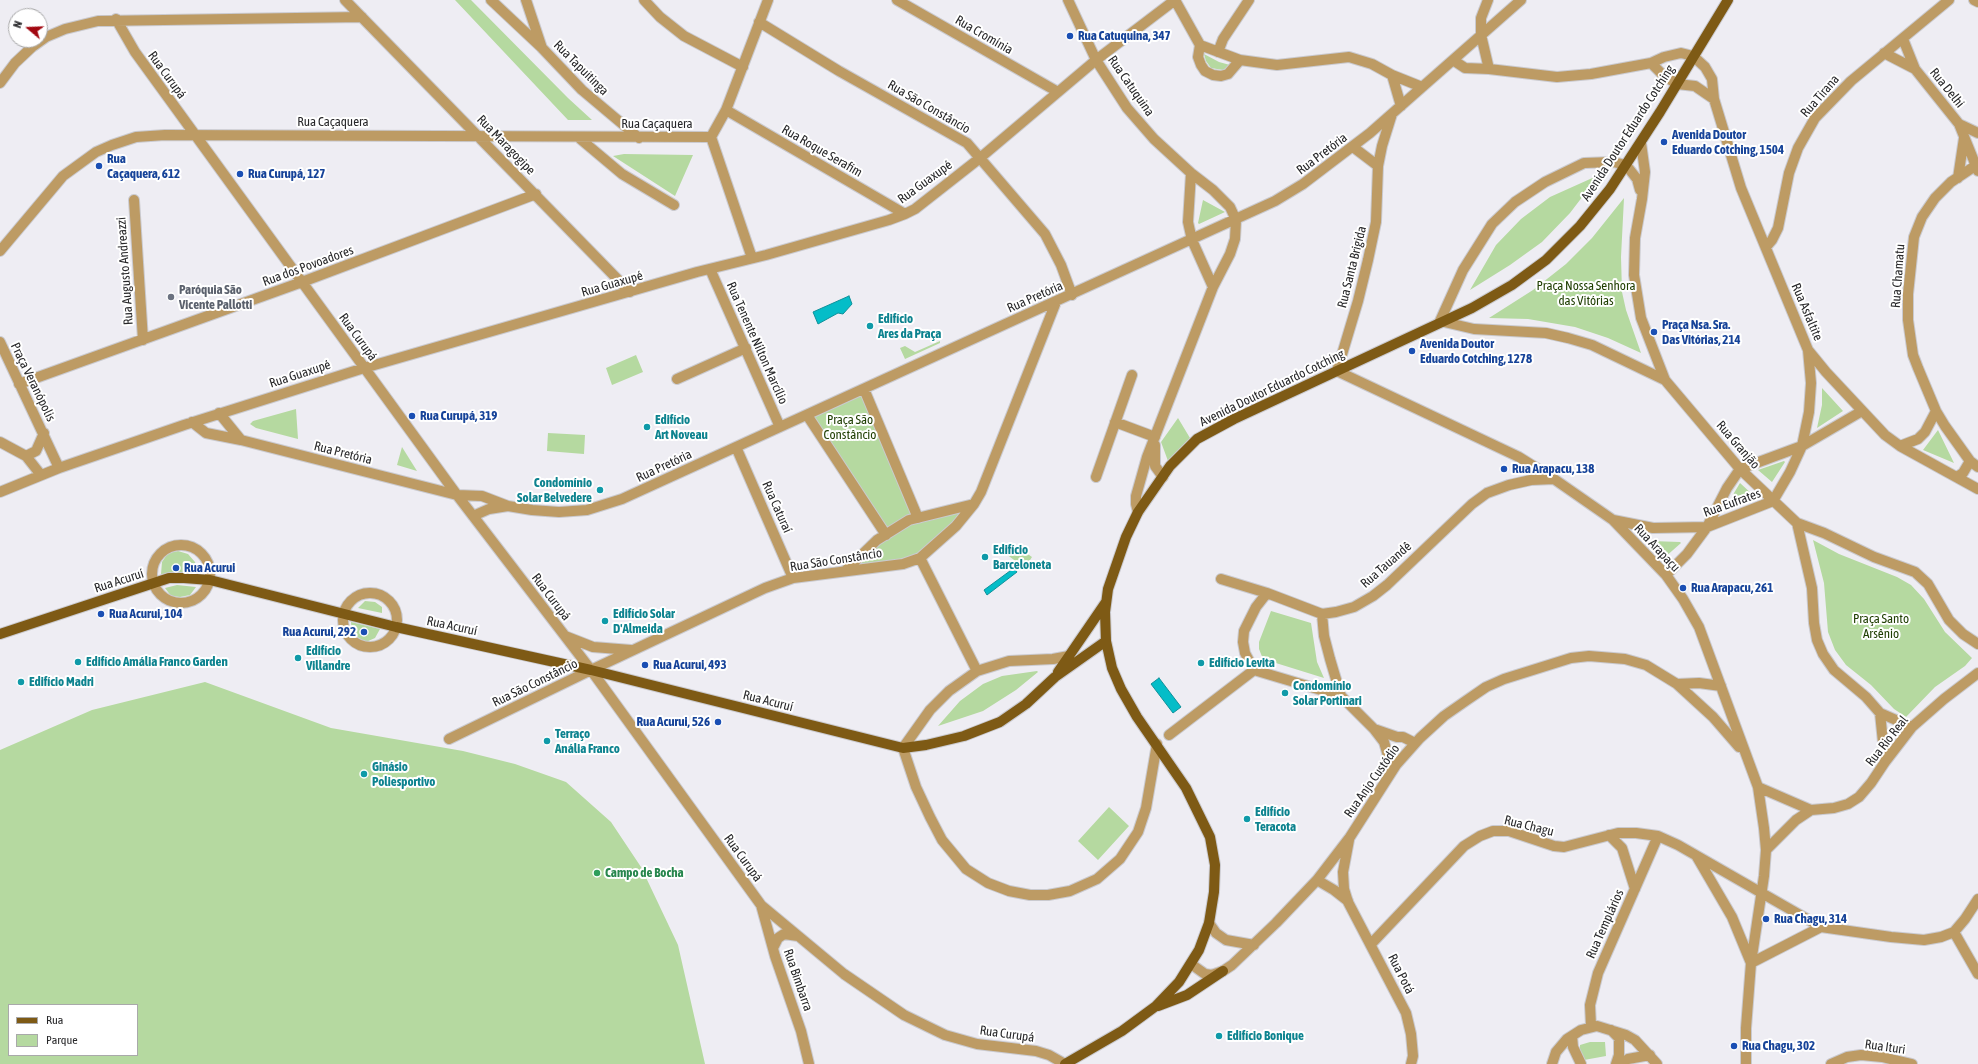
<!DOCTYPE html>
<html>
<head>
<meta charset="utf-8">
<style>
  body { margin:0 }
  #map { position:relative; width:1978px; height:1064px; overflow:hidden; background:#eeedf3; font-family:"Asap Condensed",sans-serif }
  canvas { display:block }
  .legend { position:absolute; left:8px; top:1004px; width:130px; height:52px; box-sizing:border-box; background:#fff; border:1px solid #a9a9aa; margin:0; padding:5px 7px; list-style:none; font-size:12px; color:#28282a }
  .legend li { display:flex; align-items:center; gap:8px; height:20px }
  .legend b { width:20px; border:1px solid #a9a9aa }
  .north { position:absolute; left:8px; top:8px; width:40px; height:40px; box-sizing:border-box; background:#fff; border:1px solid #a9a9aa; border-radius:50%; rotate:289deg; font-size:11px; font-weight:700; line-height:16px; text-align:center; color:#28282a }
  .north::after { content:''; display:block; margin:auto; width:14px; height:18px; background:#a20710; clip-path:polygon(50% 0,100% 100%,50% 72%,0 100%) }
</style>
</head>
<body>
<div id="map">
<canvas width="1978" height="1064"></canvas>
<ul class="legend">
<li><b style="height:5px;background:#7e5a15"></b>Rua</li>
<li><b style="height:11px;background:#b5d9a0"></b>Parque</li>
</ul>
<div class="north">N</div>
</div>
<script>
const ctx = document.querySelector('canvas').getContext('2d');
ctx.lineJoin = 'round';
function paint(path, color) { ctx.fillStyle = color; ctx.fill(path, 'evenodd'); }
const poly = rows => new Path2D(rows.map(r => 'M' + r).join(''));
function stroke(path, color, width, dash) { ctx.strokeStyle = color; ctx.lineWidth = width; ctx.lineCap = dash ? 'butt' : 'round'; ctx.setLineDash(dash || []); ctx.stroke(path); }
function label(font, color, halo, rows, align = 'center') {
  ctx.font = font + ' "Asap Condensed",sans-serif'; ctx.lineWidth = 4; ctx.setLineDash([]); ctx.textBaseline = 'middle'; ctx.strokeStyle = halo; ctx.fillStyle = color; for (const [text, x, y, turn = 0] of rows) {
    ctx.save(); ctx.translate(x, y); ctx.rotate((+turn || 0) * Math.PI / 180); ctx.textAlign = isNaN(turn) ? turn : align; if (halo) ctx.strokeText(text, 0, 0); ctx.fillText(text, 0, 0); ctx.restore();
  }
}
paint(poly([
  [455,0,471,0,568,98,592,120,568,120],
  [1204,54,1219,62,1230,65,1223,70,1211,68,1206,61],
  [624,154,693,155,675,196,613,156],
  [1599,175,1570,213,1542,242,1510,265,1470,290,1496,245,1521,219,1550,197],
  [1624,198,1621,257,1622,292,1626,310,1641,353,1608,338,1575,327,1528,319,1489,318,1533,290,1566,264,1592,238],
  [1203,200,1225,212,1199,224,1198,223],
  [940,341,940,343,905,359,900,348,905,346,915,352],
  [636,355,643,372,612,385,606,368],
  [1822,388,1843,411,1817,428,1822,405],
  [863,394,917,515,886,532,812,417],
  [296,409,298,439,256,428,250,424,253,421],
  [1178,418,1190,438,1168,461,1161,442],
  [1938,430,1954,463,1923,450],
  [548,433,585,435,584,454,547,451],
  [402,447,417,471,397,465],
  [1784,461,1785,462,1772,482,1758,470],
  [1740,483,1753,495,1754,498,1729,508,1734,493],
  [971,506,955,525,912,559,851,568,879,541,910,522],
  [1813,540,1839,554,1897,577,1911,585,1924,599,1945,632,1972,658,1965,666,1935,687,1906,717,1894,709,1871,685,1846,665,1835,650,1828,632,1824,583],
  [1651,541,1680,542,1681,543,1664,558,1650,543],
  [1013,544,1032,557,1025,568,1006,554],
  [178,551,188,554,195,562,198,573,161,574,162,562,168,553],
  [177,585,196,587,190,595,180,597,171,596,165,588],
  [365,601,375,602,382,607,382,613,358,608],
  [1271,611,1311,623,1317,662,1324,678,1263,659,1259,649,1259,642],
  [351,622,380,629,375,638,366,642,356,640,352,633],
  [1037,671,1038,672,1016,690,983,711,938,726,960,701,983,684,1002,676],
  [205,682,331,728,463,751,515,764,566,782,611,822,641,867,678,945,705,1064,0,1064,0,750,92,710],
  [9,1005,137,1005,137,1055,9,1055],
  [1109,807,1129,826,1098,860,1078,841],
  [1590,1042,1605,1042,1606,1056,1584,1060,1580,1052,1580,1045]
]), '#b5d9a0');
const water = poly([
  [849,296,852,304,843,314,838,313,818,324,813,312,849,296],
  [1014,568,1017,572,987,595,984,590,1014,568],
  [1159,678,1181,707,1173,713,1151,684,1159,678]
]);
paint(water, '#04bdc8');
stroke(water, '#0f9099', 1);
const minor = poly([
  [345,0,630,292],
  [491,0,541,47],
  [526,0,542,48,582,90,639,138],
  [644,0,660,17,684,36,743,67],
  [897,0,1058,92],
  [1068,0,1096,60,1127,108,1154,139,1191,173,1213,190,1230,207,1236,220,1235,239,1230,254,1213,287,1147,457,1136,496,1136,504,1138,512],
  [1175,0,1200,45,1240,60,1277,65,1349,57,1372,64,1392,75,1422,87],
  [1488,0,1481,18,1481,35,1489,69],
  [1974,0,1978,2],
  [116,19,135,52,302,282,457,495,591,670,761,905,844,974,904,1015,945,1035,977,1044,1036,1051,1049,1055,1065,1064],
  [759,22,839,71,967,143,1045,234,1061,265,1072,295],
  [1903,39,1915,69,1959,124,1978,171],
  [1200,45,1198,57,1201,65,1205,71,1213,75,1221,76,1228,74,1240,60],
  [1218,52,1223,39,1249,0],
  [1884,53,1915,69],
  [1453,60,1465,68,1489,69,1557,77,1591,74,1651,63,1664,57,1681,53,1693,56,1705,67,1712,79,1714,99,1741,188,1808,350,1826,372,1885,435,1900,446,1978,489],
  [1651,63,1663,75,1677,84,1695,86,1714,99],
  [1392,75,1401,106],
  [0,83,15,63,32,47,46,37,65,29,98,21,362,17],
  [726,110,905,214],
  [1392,114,1382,146,1378,166,1376,222,1368,260,1358,301,1337,371,1519,457,1554,479,1613,520,1666,575,1683,599,1699,627,1758,787,1764,828,1766,850,1764,876,1751,963,1746,1028,1746,1064],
  [1959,124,1978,133],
  [578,137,622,174,674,205],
  [1641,143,1645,172,1642,199,1635,238,1634,275,1641,318,1665,380,1740,469,1797,523,1824,533,1874,557,1915,572,1928,584,1949,620,1963,634,1978,644],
  [1353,147,1378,166],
  [1978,164,1951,182,1935,198,1922,217,1914,237,1908,294,1908,320,1913,355,1918,368,1936,411,1945,426,1970,461,1978,467],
  [1191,173,1188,222,1192,240,1213,287],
  [1958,178,1964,138],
  [1640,190,1637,179,1626,165,1613,162,1584,163,1545,182,1515,202,1492,224,1463,270,1440,321,1474,329,1546,333,1568,338,1592,345,1665,380],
  [134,200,143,340],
  [1766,247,1772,240,1778,228,1789,173,1798,148,1815,118,1851,81,1949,0],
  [0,251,63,176,96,152,112,145,136,137,165,135,711,137],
  [752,258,711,137,726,110,768,0],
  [710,269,780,427],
  [0,342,59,468],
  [677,379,746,348],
  [19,384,302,282,536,194],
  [864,389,918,518],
  [807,415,886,535],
  [192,422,206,433,241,440,219,413],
  [1115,422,1155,437],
  [241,440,457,495,482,496,508,506,532,510,559,512,587,510,622,499,1275,201,1303,184,1370,133,1521,0],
  [0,442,26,456,41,475],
  [1155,445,1155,466,1163,477],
  [1900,446,1918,439,1925,432,1936,411],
  [736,447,793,578],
  [26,456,36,451,44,433],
  [1096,477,1132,375],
  [1957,477,1963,473,1970,461],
  [0,492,59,468,184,425,364,368,697,272,766,255,889,220,905,214,915,209,980,158,1096,60,1175,0],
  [473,516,489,509,508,506],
  [1613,520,1653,528,1707,527,1773,501,1790,472,1802,446,1809,412,1811,383,1808,350],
  [1797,523,1812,588,1814,623,1817,640,1823,654,1834,670,1866,697,1880,713,1885,762],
  '152 574a29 29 0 1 1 58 0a29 29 0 1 1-58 0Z',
  [920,558,977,671],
  [846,570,877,540,909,520,974,504],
  [1666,575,1687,554,1707,527,1727,488,1740,469,1802,446,1862,411],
  [1221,579,1267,593,1322,614,1336,612,1354,607,1373,596,1387,585,1472,504,1487,493,1509,485,1531,480,1554,479],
  '343 620a27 27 0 1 1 54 0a27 27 0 1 1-54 0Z',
  [1267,593,1256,607,1244,631,1243,642,1245,653,1254,670,1341,696,1374,729,1384,742,1389,759,1396,765],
  [1322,614,1324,636,1330,659,1341,696],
  [565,636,593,647,631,650],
  [1069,656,1053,659,1009,661,977,671,949,691,930,710,903,748,916,787,930,817,942,840,966,869,988,883,1009,891,1030,895,1048,895,1070,891,1097,879,1120,859,1138,832,1146,808,1157,744],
  [1677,684,1699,683,1721,686],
  [1880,713,1912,727],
  [1374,729,1397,737,1403,737,1415,743],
  [1169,735,1254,670],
  [449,739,591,670,765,588,793,578,903,564,920,558,956,526,974,504,981,492,1056,302],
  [1758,787,1811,810,1834,808,1848,804,1859,797,1871,783,1885,762,1912,727,1944,699,1978,673],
  [1609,835,1622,848,1635,889],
  [1349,840,1343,872,1344,889,1348,902,1406,1013,1411,1034,1413,1056,1411,1064],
  [1766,850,1796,820,1811,810],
  [1697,857,1732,917,1751,963,1821,927],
  [1317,880,1334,890,1348,901],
  [761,905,775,956,801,1031,809,1064],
  [1209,923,1216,933,1226,940,1254,945],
  [1954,932,1978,974],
  [1371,944,1464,846,1480,836,1493,831,1509,831,1554,846,1564,847,1618,833,1636,833,1658,836,1678,845,1821,927,1891,937,1924,940,1941,937,1954,932,1965,919,1978,899],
  [773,948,778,938,784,934,798,936],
  [1191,964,1205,974,1212,975,1223,971,1232,965,1276,923,1317,880,1350,837,1396,765,1420,738,1444,716,1467,700,1486,687,1504,679,1571,658,1589,656,1625,659,1646,665,1677,684,1713,717,1739,747],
  [1591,1026,1590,1005,1598,973,1658,836],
  [1611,1030,1619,1038,1619,1055,1616,1064],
  [1572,1036,1573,1047,1581,1064],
  [1552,1064,1556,1052,1567,1039,1581,1030,1597,1026,1626,1035,1635,1040,1657,1064],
  [1621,1064,1628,1059,1650,1055],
  [1831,1064,1847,1057,1861,1055,1882,1057,1912,1064]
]);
const major = poly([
  [0,634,169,578,184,578,210,580,396,627,591,670,903,748,926,745,964,736,1000,722,1026,704,1055,677,1106,641],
  [1058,672,1106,602],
  [1158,1006,1187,995,1223,971],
  [1065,1064,1122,1031,1156,1006,1179,982,1199,950,1209,923,1214,892,1215,865,1210,837,1186,788,1137,717,1121,689,1112,668,1106,641,1105,612,1108,589,1126,537,1138,512,1170,466,1197,439,1234,419,1472,308,1512,285,1546,260,1580,226,1610,189,1660,112,1728,0]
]);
stroke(minor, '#cacacf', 12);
stroke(major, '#cacacf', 12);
stroke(minor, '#bd9b64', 10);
stroke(major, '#7e5a15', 10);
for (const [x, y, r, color] of [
  [1070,36,4,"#1a4fb4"],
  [1664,142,4,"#1a4fb4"],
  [99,166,4,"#1a4fb4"],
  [240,174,4,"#1a4fb4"],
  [171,297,4,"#6b7280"],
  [870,326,4,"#0f9aa8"],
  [1654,332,4,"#1a4fb4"],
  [1412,351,4,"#1a4fb4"],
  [412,416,4,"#1a4fb4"],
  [647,427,4,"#0f9aa8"],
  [1504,469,4,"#1a4fb4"],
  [600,490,4,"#0f9aa8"],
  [985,557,4,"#0f9aa8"],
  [176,568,4,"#1a4fb4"],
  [1683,588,4,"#1a4fb4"],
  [101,614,4,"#1a4fb4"],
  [605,621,4,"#0f9aa8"],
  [364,632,4,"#1a4fb4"],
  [298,658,4,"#0f9aa8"],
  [78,662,4,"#0f9aa8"],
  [1201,663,4,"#0f9aa8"],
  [645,665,4,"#1a4fb4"],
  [21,682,4,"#0f9aa8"],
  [1285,693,4,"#0f9aa8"],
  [718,722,4,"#1a4fb4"],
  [547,741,4,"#0f9aa8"],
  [364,774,4,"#0f9aa8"],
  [1247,819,4,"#0f9aa8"],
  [597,873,4,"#2e9e5b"],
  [1766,919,4,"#1a4fb4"],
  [1219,1036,4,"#0f9aa8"],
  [1734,1046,4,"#1a4fb4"]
]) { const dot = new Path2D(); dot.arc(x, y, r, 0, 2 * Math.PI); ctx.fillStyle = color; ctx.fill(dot); stroke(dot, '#fff', 1.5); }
label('13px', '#28282a', '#fff', [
  ["Rua Cromínia",984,35,30],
  ["Rua Tapuitinga",581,68,45],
  ["Rua Curupá",167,75,54],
  ["Rua Catuquina",1131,86,55],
  ["Rua Delhi",1947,88,51],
  ["Rua Tirana",1820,96,-49],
  ["Rua São Constâncio",929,107,30],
  ["Rua Caçaquera",333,122],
  ["Rua Caçaquera",657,124],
  ["Avenida Doutor Eduardo Cotching",1628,133,-57],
  ["Rua Maragogipe",506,145,46],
  ["Rua Roque Serafim",822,151,30],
  ["Rua Pretória",1322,154,-37],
  ["Rua Guaxupé",925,182,-36],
  ["Rua dos Povoadores",308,266,-20],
  ["Rua Santa Brigida",1352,267,-76],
  ["Rua Augusto Andreazzi",125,271,-94],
  ["Rua Chamatu",1898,276,-86],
  ["Rua Guaxupé",612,284,-16],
  ["Rua Pretória",1035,297,-24],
  ["Rua Asfaltite",1807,312,67],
  ["Rua Curupá",358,337,54],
  ["Rua Tenente Nílton Marcílio",757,343,66],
  ["Rua Guaxupé",300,374,-18],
  ["Praça Veranópolis",33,382,64],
  ["Avenida Doutor Eduardo Cotching",1272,388,-26],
  ["Rua Granjão",1738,445,49],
  ["Rua Pretória",343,453,14],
  ["Rua Pretória",664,466,-25],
  ["Rua Eufrates",1732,503,-20],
  ["Rua Caturaí",777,507,66],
  ["Rua Arapaçu",1657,548,47],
  ["Rua São Constâncio",836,560,-9],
  ["Rua Tauandê",1386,565,-41],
  ["Rua Acuruí",119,581,-18],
  ["Rua Curupá",551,597,53],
  ["Rua Acuruí",452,626,12],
  ["Rua São Constâncio",535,683,-26],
  ["Rua Acuruí",768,701,14],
  ["Rua Rio Real",1887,741,-52],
  ["Rua Anjo Custódio",1372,781,-55],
  ["Rua Chagu",1529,826,14],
  ["Rua Curupá",743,858,54],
  ["Rua Templários",1605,924,-66],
  ["Rua Potá",1401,974,63],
  ["Rua Bimbarra",798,980,71],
  ["Rua Curupá",1007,1034,8],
  ["Rua Ituri",1885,1047,8]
]);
label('bold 13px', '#164399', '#fff', [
  ["Rua Catuquina, 347",1078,36],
  ["Avenida Doutor",1672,135],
  ["Eduardo Cotching, 1504",1672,150],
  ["Rua",107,159],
  ["Caçaquera, 612",107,174],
  ["Rua Curupá, 127",248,174],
  ["Praça Nsa. Sra.",1662,325],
  ["Das Vitórias, 214",1662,340],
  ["Avenida Doutor",1420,344],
  ["Eduardo Cotching, 1278",1420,359],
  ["Rua Curupá, 319",420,416],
  ["Rua Arapacu, 138",1512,469],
  ["Rua Acurui",184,568],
  ["Rua Arapacu, 261",1691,588],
  ["Rua Acurui, 104",109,614],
  ["Rua Acurui, 292",356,632,"right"],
  ["Rua Acurui, 493",653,665],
  ["Rua Acurui, 526",710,722,"right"],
  ["Rua Chagu, 314",1774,919],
  ["Rua Chagu, 302",1742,1046]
], 'left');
label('13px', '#203f03', '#fff', [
  ["Praça Nossa Senhora",1586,286],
  ["das Vitórias",1586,301],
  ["Praça São",850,420],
  ["Constâncio",850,435],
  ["Praça Santo",1881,619],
  ["Arsênio",1881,634]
]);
label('bold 13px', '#5b616d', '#fff', [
  ["Paróquia São",179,290],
  ["Vicente Pallotti",179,305]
], 'left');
label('bold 13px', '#0d838f', '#fff', [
  ["Edifício",878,319],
  ["Ares da Praça",878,334],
  ["Edifício",655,420],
  ["Art Noveau",655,435],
  ["Condomínio",592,483,"right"],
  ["Solar Belvedere",592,498,"right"],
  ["Edifício",993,550],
  ["Barceloneta",993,565],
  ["Edifício Solar",613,614],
  ["D'Almeida",613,629],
  ["Edifício",306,651],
  ["Villandre",306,666],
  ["Edifício Amália Franco Garden",86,662],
  ["Edifício Levita",1209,663],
  ["Edifício Madri",29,682],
  ["Condomínio",1293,686],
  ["Solar Portinari",1293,701],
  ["Terraço",555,734],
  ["Anália Franco",555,749],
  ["Ginásio",372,767],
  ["Poliesportivo",372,782],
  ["Edifício",1255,812],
  ["Teracota",1255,827],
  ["Edifício Bonique",1227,1036]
], 'left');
label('bold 13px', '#27864d', '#fff', [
  ["Campo de Bocha",605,873]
], 'left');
</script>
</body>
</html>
